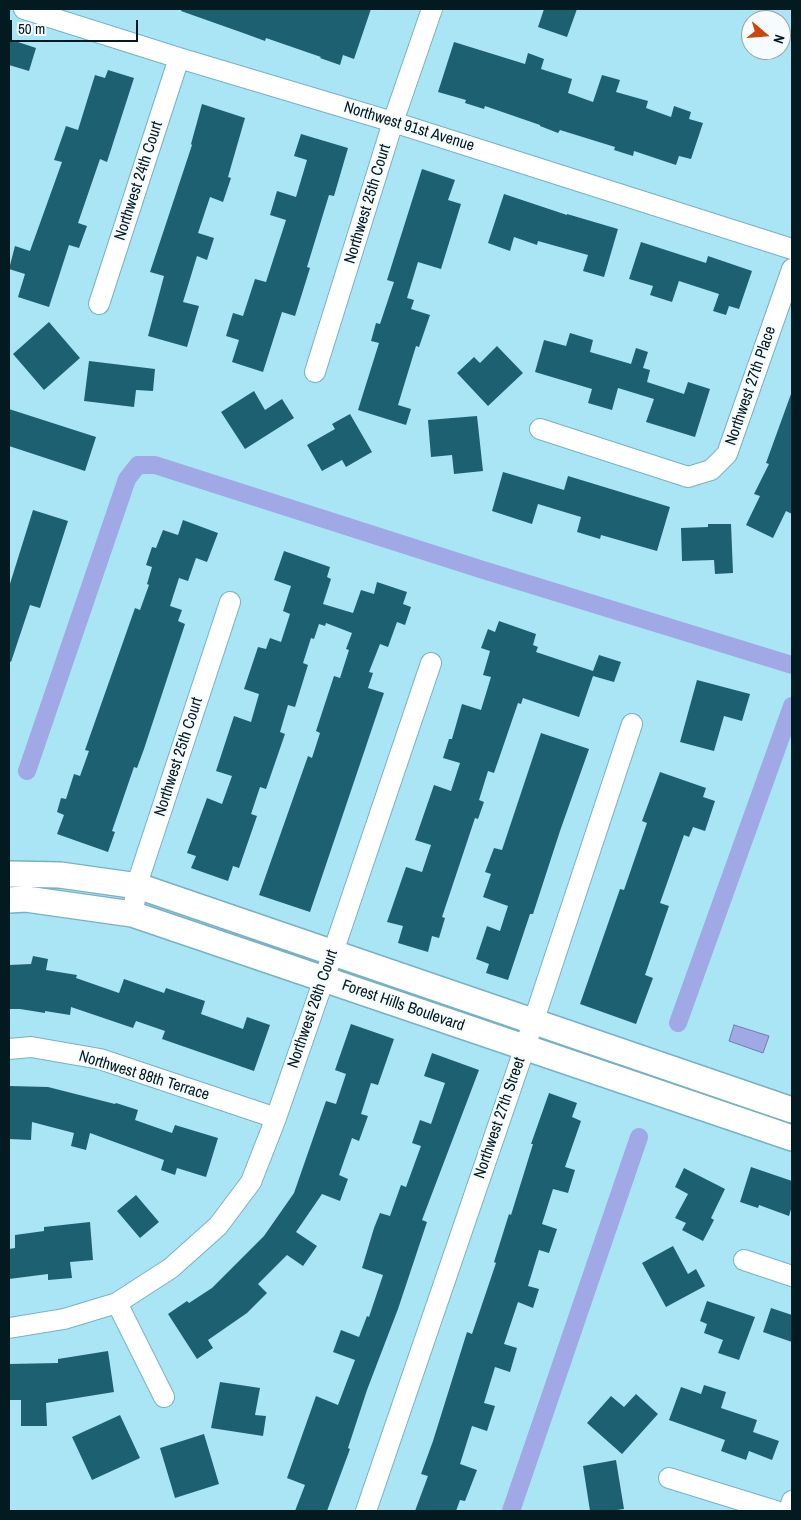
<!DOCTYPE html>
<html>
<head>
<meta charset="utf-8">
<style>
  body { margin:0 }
  #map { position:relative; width:801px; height:1520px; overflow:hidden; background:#aae5f6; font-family:"Archivo Narrow",sans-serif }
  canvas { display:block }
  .frame { position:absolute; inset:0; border:10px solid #031a20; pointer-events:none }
  .north { position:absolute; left:741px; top:10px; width:50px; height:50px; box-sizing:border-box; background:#f6fcfe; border:1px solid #95a2a5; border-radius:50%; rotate:108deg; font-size:14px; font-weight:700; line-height:20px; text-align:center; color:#031a20 }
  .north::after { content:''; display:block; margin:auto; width:18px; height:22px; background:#cc450c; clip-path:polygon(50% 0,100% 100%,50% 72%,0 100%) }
  .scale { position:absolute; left:10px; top:20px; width:128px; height:22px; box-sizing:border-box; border:2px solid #031a20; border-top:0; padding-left:6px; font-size:15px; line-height:18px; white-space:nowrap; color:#031a20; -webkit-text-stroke:4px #f6fcfe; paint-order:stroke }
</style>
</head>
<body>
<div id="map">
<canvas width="801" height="1520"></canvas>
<div class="frame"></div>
<div class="north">N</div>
<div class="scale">50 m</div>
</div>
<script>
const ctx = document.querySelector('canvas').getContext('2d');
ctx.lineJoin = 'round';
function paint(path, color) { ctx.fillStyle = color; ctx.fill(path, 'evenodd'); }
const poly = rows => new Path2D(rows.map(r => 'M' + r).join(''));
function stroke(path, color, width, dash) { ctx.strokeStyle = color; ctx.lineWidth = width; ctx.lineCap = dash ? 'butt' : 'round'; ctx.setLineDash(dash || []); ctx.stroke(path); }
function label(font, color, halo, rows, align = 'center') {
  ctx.font = font + ' "Archivo Narrow",sans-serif'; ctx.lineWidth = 5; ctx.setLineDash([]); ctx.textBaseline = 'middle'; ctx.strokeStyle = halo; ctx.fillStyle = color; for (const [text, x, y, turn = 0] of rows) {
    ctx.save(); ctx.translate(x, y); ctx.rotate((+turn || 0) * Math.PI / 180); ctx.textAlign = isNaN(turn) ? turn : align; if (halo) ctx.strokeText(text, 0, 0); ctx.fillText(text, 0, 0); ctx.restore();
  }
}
const water = poly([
  [734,1025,769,1036,763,1053,729,1041,734,1025]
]);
paint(water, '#a0a8e5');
stroke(water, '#717daa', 1);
stroke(poly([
  [27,771,127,479,138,465,155,465,480,569,792,665],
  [678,1023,792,706],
  [511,1511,639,1137]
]), '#a0a8e5', 18);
paint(poly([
  [182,9,371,9,354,59,343,55,340,65,320,58,321,57,266,38,265,41,246,34,181,11],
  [544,9,577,9,567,37,538,27],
  [9,39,36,48,29,71,9,65],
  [454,42,525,64,528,53,544,59,541,69,572,79,568,93,593,102,602,75,620,80,616,92,648,101,646,108,671,117,674,106,691,112,689,119,703,123,691,159,679,156,676,165,634,151,633,156,614,150,615,147,560,130,558,133,540,126,540,125,485,106,484,109,465,103,466,100,438,92],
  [108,70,134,78,107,162,100,159,78,223,87,226,79,248,69,245,49,307,18,297,25,274,9,269,15,246,30,251,62,162,54,160,66,126,78,130,95,75,105,78],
  [202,104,245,118,228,177,231,178,223,202,210,197,198,233,214,238,207,260,197,256,183,302,199,306,187,347,148,336,164,276,150,272,192,145,191,144],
  [301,134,348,148,334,196,329,195,307,267,310,268,295,316,282,312,263,372,232,362,239,340,226,336,233,313,243,316,255,279,266,282,286,220,270,215,277,191,296,197,307,160,294,156],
  [422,169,455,180,448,200,461,204,441,269,418,262,407,298,414,300,411,309,430,315,419,347,416,346,398,405,411,409,406,425,358,410,379,343,371,341,376,323,380,324,394,282,387,280],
  [504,194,567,215,567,214,618,229,604,277,583,271,588,255,538,241,537,245,514,237,510,251,488,243],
  [641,242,706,263,708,256,752,271,739,309,729,306,726,315,713,311,719,294,679,281,672,302,650,295,653,286,629,279],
  [49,322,80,358,44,390,13,354],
  [570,333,593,340,590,352,631,364,636,348,648,352,643,368,650,370,647,382,684,394,688,382,710,389,695,437,646,422,654,399,618,388,612,410,588,403,592,389,535,372,544,340,566,346],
  [497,346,523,373,488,406,457,373,474,357,480,363],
  [89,361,155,369,153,391,136,390,134,407,84,401],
  [254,391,265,410,282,399,294,418,245,449,221,412],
  [791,394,792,395,792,514,786,511,773,538,746,525,760,496,754,494,769,464,766,463],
  [9,409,96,437,85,471,9,446],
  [350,414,372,452,346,467,342,460,322,471,307,445,335,429,332,424],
  [477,416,483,471,454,474,452,455,431,457,428,420],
  [503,472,564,490,568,476,670,507,657,551,601,535,600,539,577,532,581,517,538,504,532,524,492,511],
  [33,510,68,521,40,608,30,605,11,662,9,661,9,587],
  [183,520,218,533,207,562,196,558,188,581,179,578,170,606,182,610,178,621,185,624,144,749,137,768,134,767,112,831,115,832,108,852,57,834,64,815,57,812,61,798,66,799,74,774,80,776,89,751,85,750,135,608,140,610,149,585,147,584,152,567,146,565,152,547,156,548,163,530,178,535],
  [708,524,731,524,733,573,715,574,714,560,682,561,681,528,708,527],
  [284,551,330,567,327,577,331,579,323,604,353,613,361,590,374,594,377,582,407,592,403,604,411,607,405,625,397,622,388,647,380,644,369,672,373,673,368,688,384,693,310,912,259,895,308,756,312,758,320,733,316,731,334,676,340,678,349,650,346,649,352,633,326,623,325,626,319,624,314,639,311,638,303,663,308,665,295,707,288,705,280,732,285,734,266,789,260,787,251,814,257,816,239,868,233,866,228,881,191,868,196,856,187,853,207,798,222,804,232,776,216,771,234,716,251,722,259,694,244,689,258,647,266,649,270,638,281,642,290,614,283,611,291,586,274,580],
  [499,621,536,634,533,645,538,647,536,652,593,671,599,655,621,662,614,682,593,676,579,717,523,698,521,704,518,703,494,773,488,771,479,800,484,802,478,819,475,818,442,917,445,918,439,938,432,936,428,952,398,943,403,926,387,922,406,867,422,872,431,845,415,840,434,785,451,791,460,763,443,758,449,739,452,739,462,704,481,710,491,677,483,675,490,651,481,648,488,629,495,632],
  [697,680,750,694,742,721,724,716,714,751,680,742],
  [541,733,589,749,560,831,533,914,530,914,508,980,486,973,489,964,476,959,487,926,500,931,508,906,483,897,491,874,485,872,494,848,502,850],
  [660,772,706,788,703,797,715,801,705,831,693,827,689,837,684,835,660,903,669,906,645,975,653,978,636,1024,580,1004,620,889,624,890,647,823,642,821],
  [33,956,48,959,46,970,77,975,76,978,119,993,124,979,164,993,166,988,205,1001,201,1014,243,1029,247,1017,270,1025,254,1071,162,1039,165,1031,136,1021,133,1028,71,1007,70,1015,45,1011,45,1013,20,1009,9,1009,9,965,31,964],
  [351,1024,394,1039,378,1085,371,1083,361,1114,368,1116,359,1141,352,1138,339,1175,348,1179,340,1201,322,1194,296,1232,317,1246,303,1266,287,1255,258,1284,267,1293,247,1313,208,1340,213,1348,197,1359,168,1314,187,1301,189,1303,212,1288,264,1236,294,1193,326,1101,336,1104,346,1074,335,1070],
  [432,1053,479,1070,422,1220,427,1222,398,1309,367,1390,348,1448,350,1449,327,1511,295,1511,305,1485,287,1478,316,1396,338,1405,355,1360,333,1352,341,1330,359,1337,367,1316,369,1317,383,1275,362,1268,374,1228,380,1213,390,1216,401,1185,406,1187,421,1146,412,1143,420,1120,431,1124,445,1083,424,1076],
  [10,1086,48,1087,115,1104,116,1103,138,1110,135,1120,172,1133,175,1125,218,1138,206,1177,177,1168,175,1175,161,1170,164,1160,90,1133,86,1150,71,1146,74,1133,32,1122,31,1140,9,1139],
  [549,1093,577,1103,572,1117,581,1121,565,1167,575,1170,568,1193,553,1189,542,1224,557,1229,549,1253,539,1250,528,1286,539,1289,533,1308,518,1302,504,1344,517,1348,510,1372,495,1367,484,1403,495,1406,487,1431,472,1426,460,1464,477,1470,465,1501,460,1500,456,1511,415,1511,428,1476,421,1474,433,1441,467,1332,472,1334,496,1263,494,1262,509,1214,511,1215,533,1144,531,1144],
  [751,1167,792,1181,792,1206,789,1216,759,1205,758,1208,740,1202],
  [684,1168,725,1189,711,1218,714,1220,703,1241,682,1230,686,1223,675,1218,688,1194,675,1187],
  [136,1195,159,1222,140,1238,117,1211],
  [90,1222,93,1260,70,1262,72,1278,48,1280,48,1274,9,1279,9,1249,15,1248,15,1235,44,1231,44,1227],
  [673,1246,688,1274,696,1269,705,1286,666,1307,642,1263],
  [707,1301,755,1317,739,1360,718,1353,723,1340,704,1333,707,1324,700,1321],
  [771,1308,792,1315,792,1342,763,1332],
  [108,1351,114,1392,46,1403,47,1426,21,1426,21,1400,9,1400,9,1364,58,1363,58,1359],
  [220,1382,260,1388,255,1415,266,1416,263,1436,211,1428],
  [704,1385,726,1392,721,1408,757,1420,753,1432,779,1441,772,1460,749,1451,746,1460,721,1451,725,1440,669,1420,681,1387,701,1394],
  [636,1394,658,1414,622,1454,587,1423,611,1396,624,1407],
  [120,1415,140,1458,92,1480,72,1437],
  [204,1434,219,1484,175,1498,160,1448],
  [616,1460,624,1509,610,1511,590,1511,583,1466]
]), '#1d6071');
const minor = poly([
  [24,9,179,58,393,122,792,249],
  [99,304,179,58],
  [315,372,393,122,432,9],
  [540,429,688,477,711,470,727,454,792,269],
  [132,914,140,875,230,602],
  [9,1049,31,1047,100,1059,276,1118],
  [744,1260,792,1276],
  [117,1303,164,1397],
  [9,1328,64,1319,117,1303,171,1268,218,1226,251,1182,276,1118,324,979,431,663],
  [669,1478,776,1511],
  [366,1511,525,1047,632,724],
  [789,1511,792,1501]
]);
const tertiary = poly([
  [9,874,60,875,138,886,792,1110],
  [9,900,26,899,132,914,792,1138]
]);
stroke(minor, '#78b1c2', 22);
stroke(tertiary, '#78b1c2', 28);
stroke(minor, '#fff', 20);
stroke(tertiary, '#fff', 25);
label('16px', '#031a20', '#f6fcfe', [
  ["Northwest 91st Avenue",409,127,17],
  ["Northwest 24th Court",139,181,-72],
  ["Northwest 25th Court",368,204,-73],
  ["Northwest 27th Place",751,386,-71],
  ["Northwest 25th Court",179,757,-72],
  ["Forest Hills Boulevard",403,1006,19],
  ["Northwest 26th Court",313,1009,-71],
  ["Northwest 88th Terrace",144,1076,17],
  ["Northwest 27th Street",500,1118,-71]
]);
</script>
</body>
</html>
